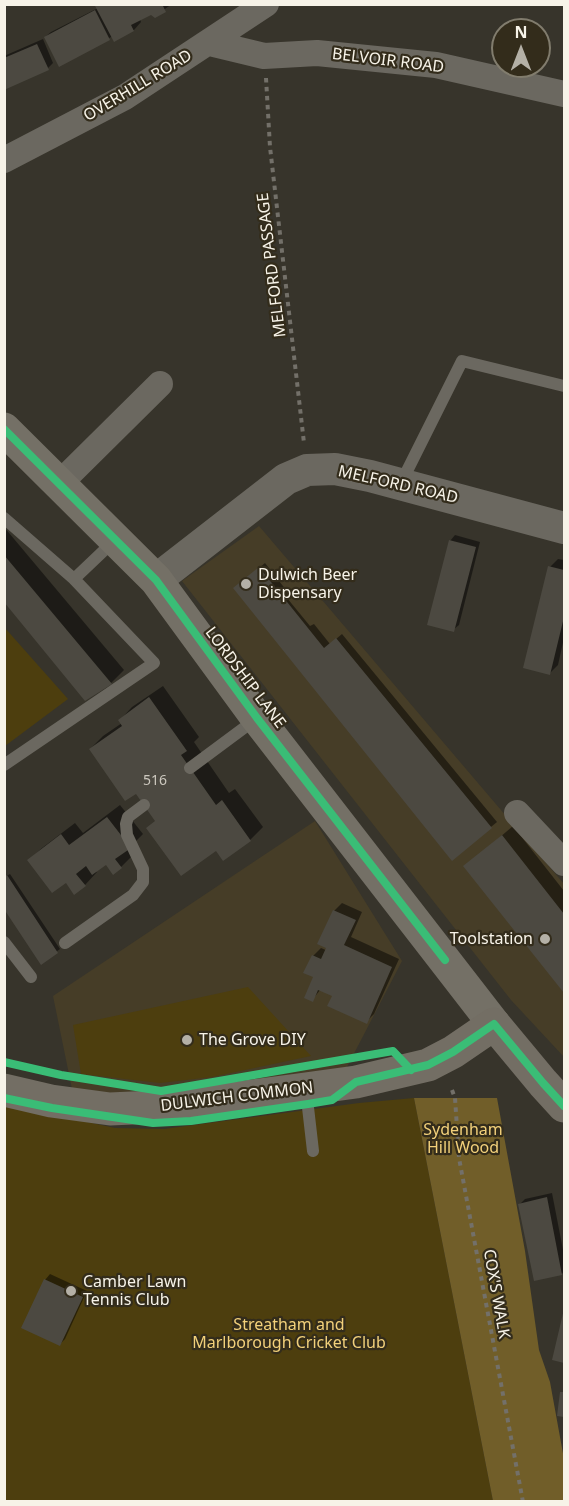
<!DOCTYPE html>
<html>
<head>
<meta charset="utf-8">
<style>
  body { margin:0 }
  #map { position:relative; width:569px; height:1506px; overflow:hidden; background:#37342b; font-family:"Noto Sans",sans-serif }
  canvas { display:block }
  .frame { position:absolute; inset:0; border:6px solid #f7f3e8; pointer-events:none }
  .north { position:absolute; left:491px; top:18px; width:60px; height:60px; box-sizing:border-box; background:#332c1b; border:2px solid #817c6d; border-radius:50%; rotate:0deg; font-size:16px; font-weight:700; line-height:24px; text-align:center; color:#f7f3e8 }
  .north::after { content:''; display:block; margin:auto; width:21px; height:27px; background:#b4b0a6; clip-path:polygon(50% 0,100% 100%,50% 72%,0 100%) }
</style>
</head>
<body>
<div id="map">
<canvas width="569" height="1506"></canvas>
<div class="frame"></div>
<div class="north">N</div>
</div>
<script>
const ctx = document.querySelector('canvas').getContext('2d');
ctx.lineJoin = 'round';
function paint(path, color) { ctx.fillStyle = color; ctx.fill(path, 'evenodd'); }
const poly = rows => new Path2D(rows.map(r => 'M' + r).join(''));
function stroke(path, color, width, dash) { ctx.strokeStyle = color; ctx.lineWidth = width; ctx.lineCap = dash ? 'butt' : 'round'; ctx.setLineDash(dash || []); ctx.stroke(path); }
function label(font, color, halo, rows, align = 'center') {
  ctx.font = font + ' "Noto Sans",sans-serif'; ctx.lineWidth = 4.5; ctx.setLineDash([]); ctx.textBaseline = 'middle'; ctx.strokeStyle = halo; ctx.fillStyle = color; for (const [text, x, y, turn = 0] of rows) {
    ctx.save(); ctx.translate(x, y); ctx.rotate((+turn || 0) * Math.PI / 180); ctx.textAlign = isNaN(turn) ? turn : align; if (halo) ctx.strokeText(text, 0, 0); ctx.fillText(text, 0, 0); ctx.restore();
  }
}
paint(poly([
  [259,526,564,884,564,1057,511,1000,182,581],
  [315,821,402,961,347,1067,157,1100,72,1089,53,996]
]), '#463d27');
paint(poly([
  [5,628,68,699,5,746,4,746],
  [248,987,311,1056,212,1077,160,1083,81,1074,73,1025],
  [414,1098,493,1501,5,1502,5,1104,115,1128,164,1129,359,1103]
]), '#4d3e0e');
paint(poly([
  [497,1098,525,1251,539,1350,550,1382,564,1459,564,1501,493,1501,414,1098]
]), '#715e29');
paint(poly([
  [96,4,172,4,155,16,151,13,140,19,141,22,134,30,113,36,60,65,45,37,51,32,98,8],
  [43,39,53,63,48,68,4,88,4,56],
  [4,527,124,670,111,683,4,600],
  [455,535,480,542,459,625,453,630,450,541],
  [558,559,564,560,564,638,558,665,550,673,550,567],
  [265,563,290,595,287,598,310,626,314,624,330,644,342,634,497,822,452,859,235,588],
  [163,686,199,737,194,742,229,793,235,789,263,827,250,840,216,849,156,820,136,792,90,749,103,736,122,723,120,720,132,707],
  [120,805,143,834,129,848,134,854,121,867,106,863,96,871,97,872,85,885,66,881,29,860,42,848,75,823,83,833],
  [513,826,564,891,564,991,465,867],
  [10,874,60,949,41,963,4,877],
  [342,903,362,912,351,937,399,959,374,1014,366,1022,334,995,321,989,312,1000,315,977,313,956,321,948,328,951,334,911],
  [552,1193,564,1255,564,1271,562,1274,520,1204,525,1199],
  [50,1274,87,1291,65,1339,60,1344,45,1280],
  [564,1311,564,1361,554,1359]
]), '#0007');
paint(poly([
  [94,4,162,4,166,12,155,18,151,15,131,25,134,31,114,42],
  [95,10,110,40,59,67,44,37],
  [37,44,49,70,4,90,4,58],
  [449,540,476,547,454,632,427,625],
  [4,555,112,684,85,701,4,602],
  [548,566,564,570,564,617,550,675,523,668],
  [259,567,324,648,336,638,492,828,452,861,233,588],
  [149,697,187,751,181,755,216,805,222,800,251,841,223,861,216,851,181,876,146,828,155,821,136,794,125,801,89,749,122,726,118,720],
  [107,817,131,848,115,859,122,868,113,875,106,865,92,875,86,866,76,874,86,886,74,895,66,883,52,893,27,860,61,834,69,845],
  [502,835,564,914,564,993,463,866],
  [7,875,58,953,41,965,4,909,4,877],
  [333,910,356,920,344,945,392,967,367,1024,327,1006,332,996,318,990,313,1002,304,998,313,977,303,973,312,955,321,959,326,948,317,944],
  [547,1197,562,1275,534,1281,518,1204],
  [44,1279,83,1297,60,1346,21,1328],
  [564,1309,564,1363,552,1360],
  [560,1392,564,1392,564,1417,557,1416]
]), '#4c4941');
stroke(poly([
  [266,78,270,147,304,443],
  [452,1090,455,1098,459,1158,523,1502]
]), '#737069', 4, [4.5, 4.5]);
stroke(poly([
  [401,483,462,361,564,386],
  [4,518,74,579,115,540],
  [4,765,154,663,74,579],
  [190,768,256,719],
  [4,942,31,977],
  [65,943,133,895,143,882,143,869,127,835,126,824,128,817,144,805],
  [306,1090,313,1151]
]), '#6b6860', 12);
stroke(poly([
  [210,43,264,56,317,53,436,65,564,94],
  [4,160,125,97,266,4],
  [60,483,160,384],
  [517,813,564,863]
]), '#6b6860', 26);
stroke(poly([
  [156,580,286,479,307,470,335,469,370,476,564,528]
]), '#6b6860', 32);
stroke(poly([
  [4,429,156,580,257,718,494,1024]
]), '#747066', 33);
stroke(poly([
  [4,1090,51,1101,110,1109,176,1106,305,1089,356,1082,428,1065,453,1052,494,1024,543,1083,564,1106]
]), '#736e64', 33);
stroke(poly([
  [4,429,156,580,257,718,445,960],
  [4,1062,61,1075,161,1091,393,1051,411,1070],
  [4,1098,52,1108,153,1123,191,1121,308,1104,332,1100,356,1082,428,1065,453,1052,494,1024,543,1083,564,1106]
]), '#3abd76', 8);
for (const [x, y, r, color] of [
  [246,584,6,"#b4b0a6"],
  [545,939,6,"#b4b0a6"],
  [187,1040,6,"#b4b0a6"],
  [71,1291,6,"#b4b0a6"]
]) { const dot = new Path2D(); dot.arc(x, y, r, 0, 2 * Math.PI); ctx.fillStyle = color; ctx.fill(dot); stroke(dot, '#332c1b', 2); }
label('14px', '#ccc8be', null, [
  ["516",155,781]
]);
label('16px', '#f7f3e8', '#332c1b', [
  ["BELVOIR ROAD",388,61,7],
  ["OVERHILL ROAD",138,86,-31],
  ["MELFORD PASSAGE",272,265,-97],
  ["MELFORD ROAD",398,485,13],
  ["LORDSHIP LANE",245,678,53],
  ["DULWICH COMMON",237,1097,-7],
  ["COX'S WALK",496,1294,80]
]);
label('16px', '#f7f3e8', '#332c1b', [
  ["Dulwich Beer",258,575],
  ["Dispensary",258,593],
  ["Toolstation",533,939,"right"],
  ["The Grove DIY",199,1040],
  ["Camber Lawn",83,1282],
  ["Tennis Club",83,1300]
], 'left');
label('16px', '#f2d07a', '#332c1b', [
  ["Sydenham",463,1130],
  ["Hill Wood",463,1148],
  ["Streatham and",289,1325],
  ["Marlborough Cricket Club",289,1343]
]);
</script>
</body>
</html>
